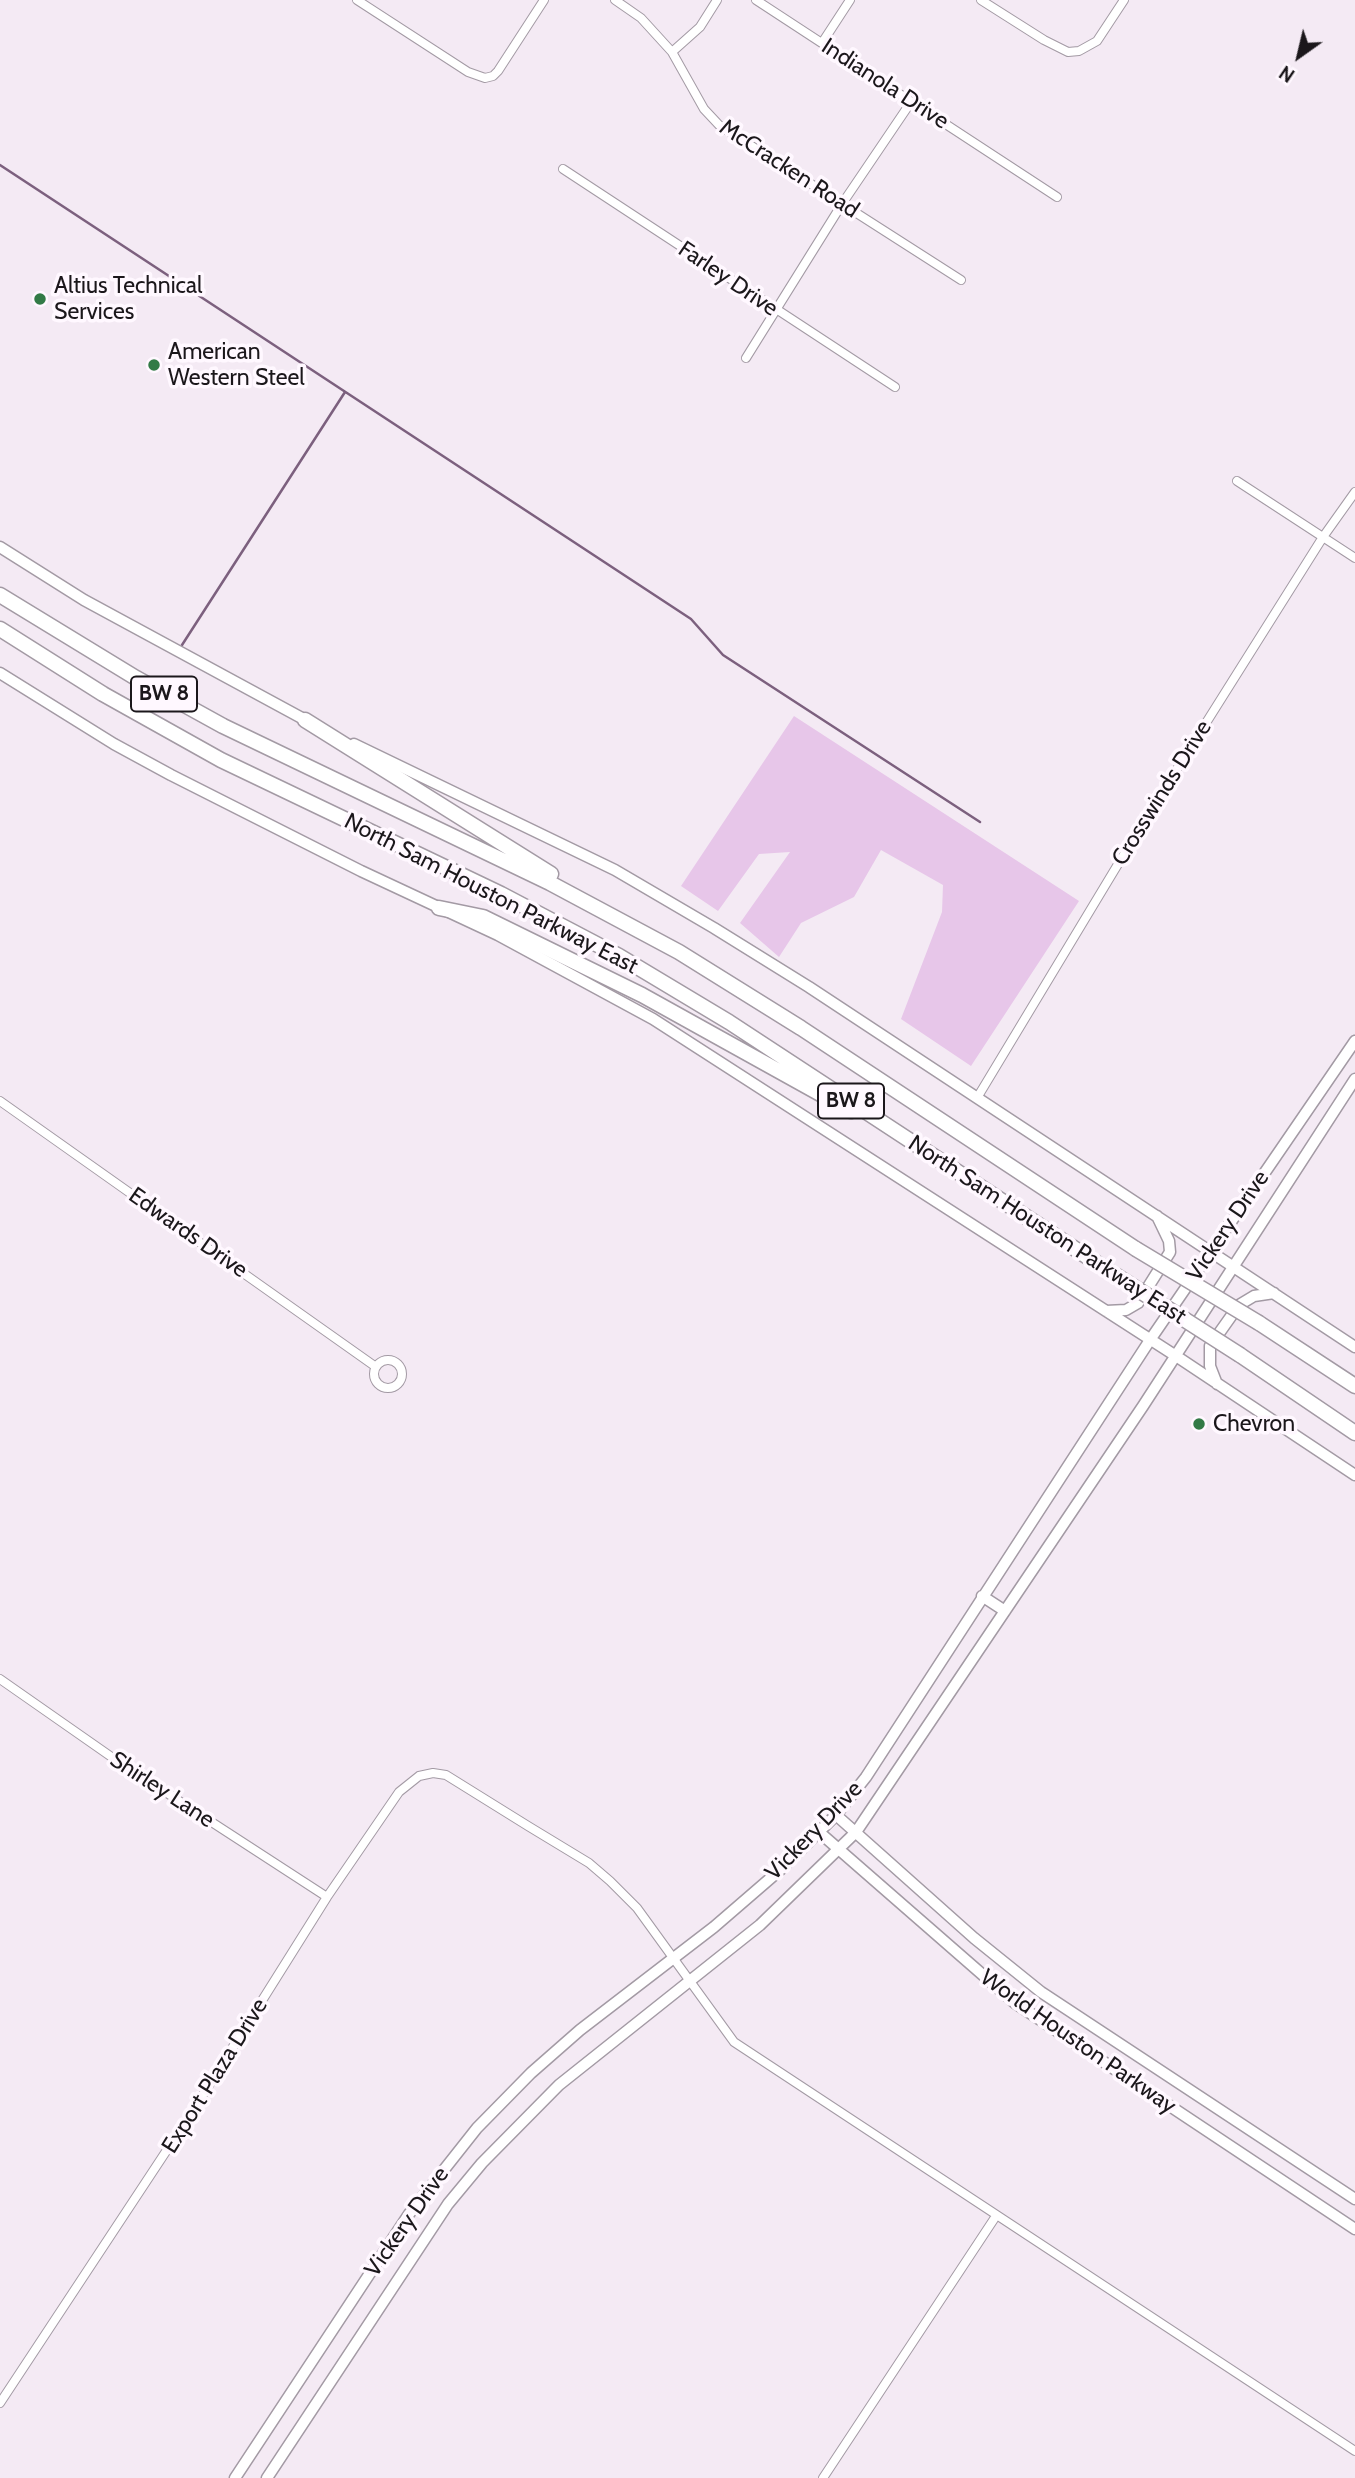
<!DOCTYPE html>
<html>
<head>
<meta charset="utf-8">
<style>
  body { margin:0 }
  #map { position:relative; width:1355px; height:2478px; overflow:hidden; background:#f4eaf4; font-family:Cabin,sans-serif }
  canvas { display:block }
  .north { position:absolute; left:1264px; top:21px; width:70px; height:70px; -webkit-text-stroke:5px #fff8ff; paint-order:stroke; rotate:214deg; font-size:19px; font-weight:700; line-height:28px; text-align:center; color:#1b171b }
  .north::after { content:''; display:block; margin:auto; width:24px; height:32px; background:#1b171b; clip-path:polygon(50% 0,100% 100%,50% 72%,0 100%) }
</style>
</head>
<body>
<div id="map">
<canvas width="1355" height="2478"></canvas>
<div class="north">N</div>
</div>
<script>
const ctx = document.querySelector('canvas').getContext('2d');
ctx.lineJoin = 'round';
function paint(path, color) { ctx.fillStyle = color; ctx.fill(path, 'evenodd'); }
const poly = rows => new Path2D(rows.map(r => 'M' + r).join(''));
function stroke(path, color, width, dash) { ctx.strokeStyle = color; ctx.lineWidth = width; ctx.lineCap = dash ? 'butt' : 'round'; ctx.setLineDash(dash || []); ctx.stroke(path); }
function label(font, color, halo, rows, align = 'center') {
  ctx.font = font + ' Cabin,sans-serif'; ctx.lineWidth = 7; ctx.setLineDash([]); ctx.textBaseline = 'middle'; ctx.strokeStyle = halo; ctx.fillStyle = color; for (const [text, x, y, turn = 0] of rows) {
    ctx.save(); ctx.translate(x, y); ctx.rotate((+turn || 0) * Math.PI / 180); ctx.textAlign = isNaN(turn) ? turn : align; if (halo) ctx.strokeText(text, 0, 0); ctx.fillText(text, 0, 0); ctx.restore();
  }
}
paint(poly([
  [794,716,1079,901,971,1066,901,1019,942,912,943,885,881,850,854,897,801,923,779,957,740,923,790,852,759,854,718,911,681,886]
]), '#e7c6e9');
stroke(poly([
  [0,165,691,619,723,655,980,822],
  [182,645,345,392]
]), '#7c607e', 2.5);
const street = poly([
  [357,0,468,72,485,78,493,76,498,71,544,0],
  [615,0,641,18,672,52,704,109,719,125,961,280],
  [756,0,1057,197],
  [981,0,1044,40,1068,52,1079,51,1097,41,1124,0],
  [822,43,850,0],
  [672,52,700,27,717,0],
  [563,169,895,387],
  [746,358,842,204,911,102],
  [1237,481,1355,558],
  [977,1098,1138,831,1323,537,1355,492],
  [0,1101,376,1367],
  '374 1374a14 14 0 1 1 28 0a14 14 0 1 1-28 0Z',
  [0,1679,113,1758,327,1897],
  [0,2403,194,2109,327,1897,399,1792,419,1776,433,1773,446,1775,528,1826,589,1863,610,1881,637,1908,734,2042,1355,2451],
  [823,2478,996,2216]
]);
const secondary = poly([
  [0,547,84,600,311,723],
  [0,673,114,744,171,775,361,871,498,935,653,1019,1176,1356,1355,1475],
  [354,744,615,870,714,928,809,987,1355,1347],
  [1106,1311,1126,1310,1138,1303,1170,1252,1169,1241,1157,1216],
  [1217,1384,1210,1366,1210,1346,1239,1305,1254,1296,1274,1293],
  [982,1596,1005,1611],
  [836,1815,974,1938,1041,1992,1355,2199],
  [819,1832,1015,2003,1355,2229],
  [235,2478,409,2214,477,2128,531,2073,580,2030,714,1927,780,1870,836,1815,866,1777,1150,1340,1355,1041],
  [267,2478,448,2204,482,2163,559,2085,760,1925,856,1832,1143,1406,1355,1079]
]);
const highway = poly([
  [0,595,136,678,223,726,550,883,679,952,801,1028,1136,1249],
  [0,629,103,694,221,760,501,894,619,956,729,1022,1115,1275],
  [305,720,551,874],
  [439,908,483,917,642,995,851,1111],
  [1259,1323,1355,1386],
  [1240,1355,1355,1433]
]);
stroke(street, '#a39aa4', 10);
stroke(secondary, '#a39aa4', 13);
stroke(highway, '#a39aa4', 17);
stroke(street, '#fff', 8);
stroke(secondary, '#fff', 10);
stroke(highway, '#fff', 14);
const highwayBridge = poly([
  [1136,1249,1259,1323],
  [1115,1275,1240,1355]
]);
stroke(highwayBridge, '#a39aa4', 17, []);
stroke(highwayBridge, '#fff', 14);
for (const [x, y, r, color] of [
  [40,299,7,"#327a46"],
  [154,365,7,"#327a46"],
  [1199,1424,7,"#327a46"]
]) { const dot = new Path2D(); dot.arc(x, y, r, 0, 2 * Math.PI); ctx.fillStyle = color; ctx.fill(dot); stroke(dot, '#fff8ff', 2.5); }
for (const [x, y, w] of [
  [164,694,66],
  [851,1101,66]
]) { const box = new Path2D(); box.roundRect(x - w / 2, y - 17.5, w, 35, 5); ctx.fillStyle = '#fff8ff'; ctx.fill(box); stroke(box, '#1b171b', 2); }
label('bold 21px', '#1b171b', null, [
  ["BW 8",164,694],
  ["BW 8",851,1101]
]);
label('23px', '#1b171b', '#fff8ff', [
  ["Indianola Drive",885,84,33],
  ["McCracken Road",789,169,33],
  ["Farley Drive",728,279,34],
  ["Crosswinds Drive",1162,793,-58],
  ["North Sam Houston Parkway East",491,894,27],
  ["Vickery Drive",1228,1226,-56],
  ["North Sam Houston Parkway East",1047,1230,33],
  ["Edwards Drive",188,1233,35],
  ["Shirley Lane",162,1790,33],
  ["Vickery Drive",814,1831,-46],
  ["World Houston Parkway",1078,2042,35],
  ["Export Plaza Drive",215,2076,-58],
  ["Vickery Drive",407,2222,-55]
]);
label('23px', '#1b171b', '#fff8ff', [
  ["Altius Technical",54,286],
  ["Services",54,312],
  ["American",168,352],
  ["Western Steel",168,378],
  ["Chevron",1213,1424]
], 'left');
</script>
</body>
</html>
